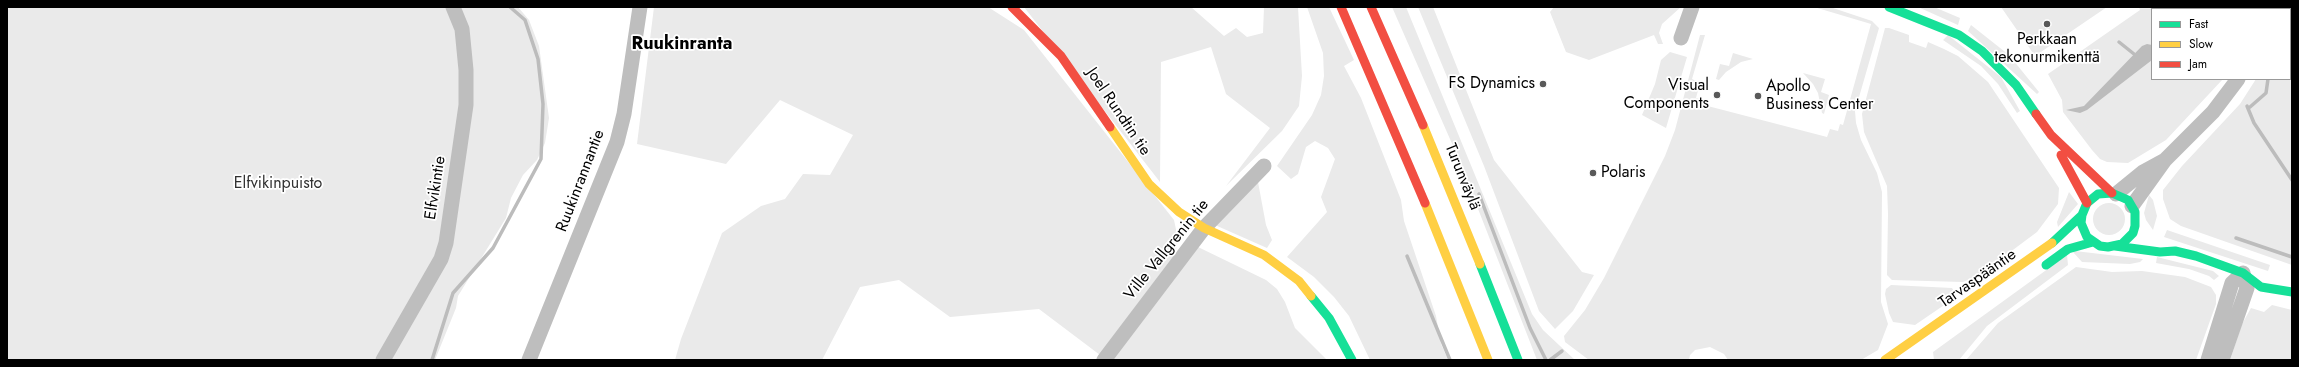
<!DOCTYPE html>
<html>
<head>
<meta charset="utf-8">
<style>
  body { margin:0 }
  #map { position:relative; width:2299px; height:367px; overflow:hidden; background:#fff; font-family:Jost,sans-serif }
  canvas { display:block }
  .frame { position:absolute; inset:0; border:8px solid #000; pointer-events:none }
  .legend { position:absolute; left:2151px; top:8px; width:140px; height:72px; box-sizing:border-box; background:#fff; border:1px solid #999; margin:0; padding:5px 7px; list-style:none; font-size:12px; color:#000 }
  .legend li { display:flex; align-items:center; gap:8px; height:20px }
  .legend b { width:20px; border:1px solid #999 }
</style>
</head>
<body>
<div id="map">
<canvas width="2299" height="367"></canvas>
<div class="frame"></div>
<ul class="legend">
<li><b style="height:5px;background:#16e098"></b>Fast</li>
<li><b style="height:5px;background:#ffcf43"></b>Slow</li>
<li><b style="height:5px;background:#f24e42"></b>Jam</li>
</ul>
</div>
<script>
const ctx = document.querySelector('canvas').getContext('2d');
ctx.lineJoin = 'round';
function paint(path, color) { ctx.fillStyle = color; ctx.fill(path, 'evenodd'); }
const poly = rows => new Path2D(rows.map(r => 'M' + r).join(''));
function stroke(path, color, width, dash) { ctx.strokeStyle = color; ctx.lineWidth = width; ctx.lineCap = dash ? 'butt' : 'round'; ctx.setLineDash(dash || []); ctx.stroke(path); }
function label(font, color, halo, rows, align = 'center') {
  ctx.font = font + ' Jost,sans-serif'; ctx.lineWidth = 3.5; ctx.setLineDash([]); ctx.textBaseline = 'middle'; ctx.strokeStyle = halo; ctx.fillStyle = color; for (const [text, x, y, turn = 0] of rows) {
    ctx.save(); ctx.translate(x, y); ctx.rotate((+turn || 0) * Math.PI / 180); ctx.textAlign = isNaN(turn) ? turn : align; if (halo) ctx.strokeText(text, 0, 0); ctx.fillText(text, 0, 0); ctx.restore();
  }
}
paint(poly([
  [7,7,518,7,529,20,539,46,549,118,545,143,537,160,523,175,511,198,506,218,458,296,456,308,435,360,7,360],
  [654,7,988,7,1024,30,1174,220,1178,239,1175,254,1100,355,1039,309,950,317,899,280,860,287,822,360,675,360,681,339,722,233,761,206,785,199,803,174,830,175,853,135,780,100,726,164,637,144],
  [1024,7,1191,7,1224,36,1236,28,1247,37,1263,33,1264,7,1298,7,1302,76,1299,106,1282,131,1226,186,1270,128,1226,94,1211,47,1161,62,1160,182],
  [1307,7,1329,7,1354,60,1344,66,1361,98,1401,200,1404,221,1436,316,1441,344,1448,360,1370,360,1349,316,1334,297,1314,277,1287,257,1327,212,1321,197,1335,159,1328,148,1315,141,1306,147,1298,174,1291,179,1277,166,1312,115,1321,95,1324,76,1323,53],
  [1392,7,1406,7,1532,314,1543,330,1575,360,1537,360,1457,155],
  [1418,7,1433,7,1494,160,1582,272,1594,275,1573,311,1555,329,1539,311,1484,166],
  [1554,7,1681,7,1662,24,1659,33,1663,44,1658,44,1654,35,1589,60,1566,52,1550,12],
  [1814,7,1830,7,1872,21,1879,28,1855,111,1856,123,1861,140,1877,173,1882,192,1881,302,1888,324,1878,350,1861,360,1728,360,1724,354,1710,347,1695,350,1690,355,1689,360,1589,360,1565,342,1564,336,1585,310,1604,278,1665,156,1675,130,1700,35,1705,35,1692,79,1700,83,1696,98,1701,99,1700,104,1827,137,1830,129,1838,131,1840,124,1843,125,1871,24],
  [1918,7,1934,7,1960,18,1958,25],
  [2001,7,2107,7,2035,56],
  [2139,7,2191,7,2193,9,2152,9,2152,79,2223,79,2166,140,2128,163,2107,162,2100,159,2092,150,2063,112,2062,100,2048,74,2140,10],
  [2252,7,2292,7,2292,265,2181,226,2170,219,2163,199,2163,190,2182,166,2240,104,2256,79,2290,79,2290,9,2249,9],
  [1971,25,2009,55,2039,92,2037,94,1968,31],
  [1885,28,1889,28,1909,35,1909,42,1926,48,1928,42,1944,49,1958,56,1988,82,2059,188,2058,204,2037,232,1978,276,1963,282,1892,280,1887,275,1888,214,1887,186,1864,132,1862,114],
  [1948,35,2001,77,2020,111,2017,113,1998,84,1981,66,1943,40],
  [1670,52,1687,57,1666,128,1642,115,1655,84,1661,60],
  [1733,53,1753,59,1741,62,1726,72,1719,80,1716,79,1720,64,1729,66],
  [1803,73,1825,79,1821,92,1829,95,1824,114,1822,113,1818,93,1813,84],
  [1258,182,1266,225,1272,240,1267,248,1215,225],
  [2069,192,2078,204,2058,227,2057,222],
  [2149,195,2153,200,2157,216,2153,230,2146,220,2144,213],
  '2093 219a16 16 0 1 1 32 0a16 16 0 1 1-32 0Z',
  [2167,230,2270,265,2268,271,2164,237],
  [1198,247,1266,280,1277,289,1285,302,1295,328,1327,360,1111,360],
  [2075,251,2143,259,2140,262,2130,264,2082,262,2073,252],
  [2067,255,2068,265,1987,326,1959,360,1934,360,1933,352],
  [2157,257,2213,271,2219,276,2214,280,2209,276,2189,269,2156,263],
  [2076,267,2112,272,2142,271,2185,277,2211,287,2216,295,2216,304,2196,360,1966,360,1998,323],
  [1891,285,1952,288,1956,295,1953,299,1915,325,1893,322,1889,313,1885,294,1886,289],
  [2272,305,2292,310,2292,360,2230,360,2242,324,2251,308,2264,312]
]), '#eaeaea');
paint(poly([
  [2147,44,2152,45,2152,60,2087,110,2080,113,2066,110,2084,106,2142,46]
]), '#bcbcbc');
stroke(poly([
  [2173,7,2174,9],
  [2290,18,2292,16],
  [2119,42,2134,54],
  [2247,106,2254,123,2292,180],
  [2250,107,2266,93,2268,79],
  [1479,194,1530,328,1546,360],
  [2236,238,2292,257],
  [1407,256,1450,360],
  [432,360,453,293,493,248,541,159,543,104,538,59,525,20,510,7],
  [1550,360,1562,351]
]), '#bcbcbc', 3.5);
stroke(poly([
  [2203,7,2205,9],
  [2223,9,2226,7],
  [1681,38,1692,7],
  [2165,160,2213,112,2238,79],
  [2116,194,2143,172,2165,160,2132,206],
  [383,360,441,259,446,243,466,105,466,70,462,29,453,7],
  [529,360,617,142,624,114,640,7],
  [1104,360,1204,228,1264,166],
  [2208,360,2232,283,2243,273,2247,288,2222,360]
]), '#bebebe', 15);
stroke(poly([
  [1889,7,1959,35,1982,51,2016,85,2036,114],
  [2052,243,2082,215,2087,203,2098,194,2112,193,2128,200,2135,212,2135,226,2133,233,2122,244,2108,247,2100,246,2087,237,2081,223,2082,215],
  [2115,246,2160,252,2175,251,2196,256,2243,273,2261,287,2292,292],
  [1480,264,1518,360],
  [2046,265,2068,249,2093,242],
  [1311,296,1329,318,1352,360]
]), '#16e098', 9);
stroke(poly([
  [1423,125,1480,264],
  [1110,127,1149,184,1179,212,1204,228,1264,255,1299,281,1311,296],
  [1425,203,1488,360],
  [1885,360,2052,243]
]), '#ffcf43', 9);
stroke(poly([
  [1012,7,1061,56,1110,127],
  [1341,7,1425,203],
  [1371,7,1423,125],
  [2036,114,2051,135,2112,193],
  [2061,155,2087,203]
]), '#f24e42', 9);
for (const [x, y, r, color] of [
  [2047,24,4,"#595959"],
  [1543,84,4,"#595959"],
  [1717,95,4,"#595959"],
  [1758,96,4,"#595959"],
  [1593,173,4,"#595959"]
]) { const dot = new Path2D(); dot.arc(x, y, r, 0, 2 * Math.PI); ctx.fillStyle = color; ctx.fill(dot); stroke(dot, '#fff', 1.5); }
label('16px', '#000', '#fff', [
  ["Perkkaan",2047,40,"center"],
  ["tekonurmikenttä",2047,58,"center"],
  ["FS Dynamics",1535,84],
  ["Visual",1709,86],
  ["Components",1709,104],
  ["Apollo",1766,87,"left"],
  ["Business Center",1766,105,"left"],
  ["Polaris",1601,173,"left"]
], 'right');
label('16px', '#000', '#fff', [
  ["Joel Rundtin tie",1118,112,56],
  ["Turunväylä",1462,177,68],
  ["Ruukinrannantie",581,181,-69],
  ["Elfvikintie",436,188,-81],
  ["Ville Vallgrenin tie",1167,250,-51],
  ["Tarvaspääntie",1978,279,-35]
]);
label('16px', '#303030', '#fff', [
  ["Elfvikinpuisto",278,184]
]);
label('bold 18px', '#000', '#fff', [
  ["Ruukinranta",682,45]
]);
</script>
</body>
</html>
